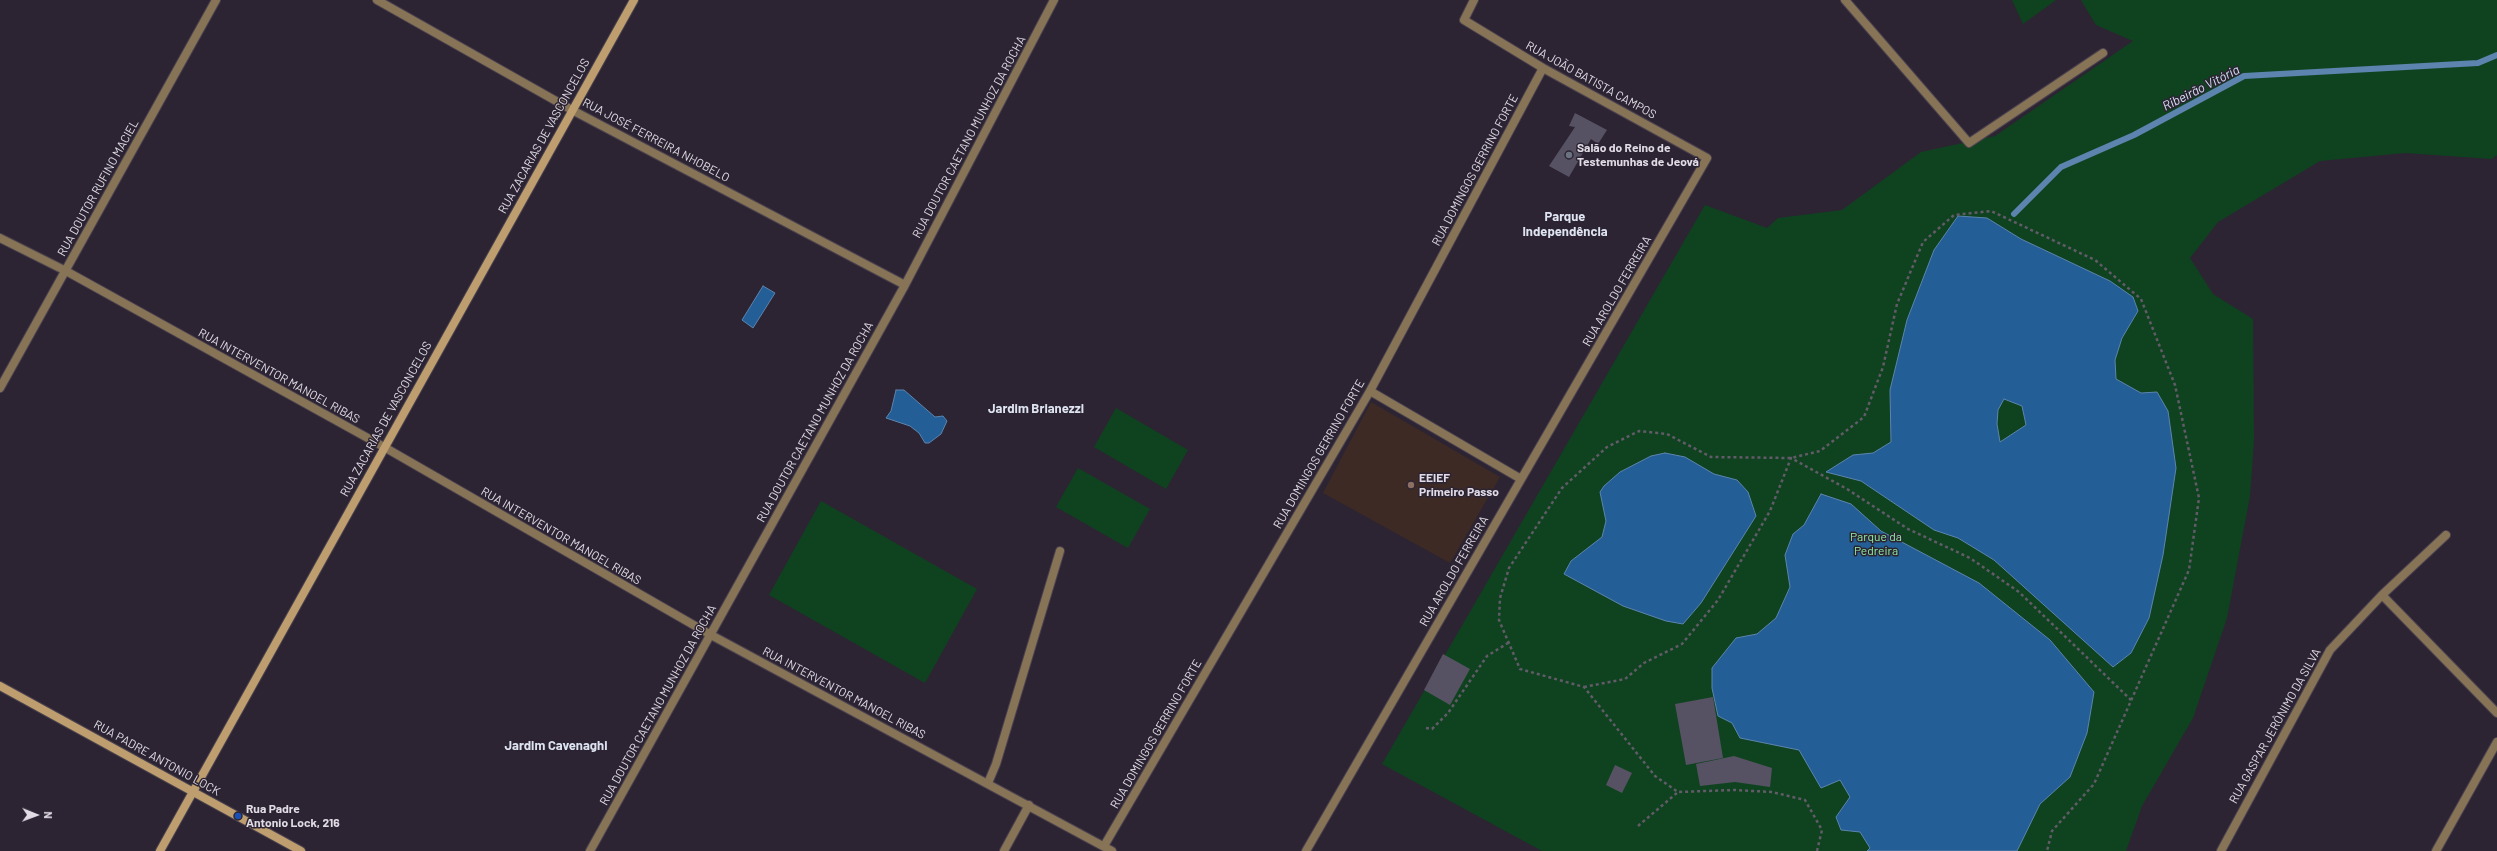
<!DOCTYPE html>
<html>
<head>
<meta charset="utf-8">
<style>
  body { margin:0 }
  #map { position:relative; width:2497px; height:851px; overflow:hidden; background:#2c2433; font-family:Barlow,sans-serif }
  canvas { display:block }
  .north { position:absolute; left:16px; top:795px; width:40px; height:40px; -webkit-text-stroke:3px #2c2433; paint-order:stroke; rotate:91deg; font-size:11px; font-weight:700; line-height:16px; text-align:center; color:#e0dbe5 }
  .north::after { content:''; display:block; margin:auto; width:14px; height:18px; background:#e0dbe5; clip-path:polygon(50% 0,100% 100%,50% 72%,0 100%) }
</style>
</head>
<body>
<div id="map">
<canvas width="2497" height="851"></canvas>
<div class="north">N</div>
</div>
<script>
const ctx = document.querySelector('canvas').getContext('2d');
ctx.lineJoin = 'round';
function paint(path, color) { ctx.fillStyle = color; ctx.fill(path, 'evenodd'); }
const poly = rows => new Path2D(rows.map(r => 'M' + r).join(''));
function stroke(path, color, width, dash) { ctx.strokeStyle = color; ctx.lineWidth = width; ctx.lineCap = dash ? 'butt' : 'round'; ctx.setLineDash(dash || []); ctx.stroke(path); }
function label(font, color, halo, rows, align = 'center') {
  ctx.font = font + ' Barlow,sans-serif'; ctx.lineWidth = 3; ctx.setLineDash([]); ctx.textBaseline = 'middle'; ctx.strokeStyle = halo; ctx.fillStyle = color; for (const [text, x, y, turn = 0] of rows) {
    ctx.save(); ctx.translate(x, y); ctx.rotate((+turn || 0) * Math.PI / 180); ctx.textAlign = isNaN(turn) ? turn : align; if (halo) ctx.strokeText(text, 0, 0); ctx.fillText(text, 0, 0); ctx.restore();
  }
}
paint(poly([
  [1371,402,1500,477,1450,563,1323,493]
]), '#3d2a24');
paint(poly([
  [2012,0,2056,0,2023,24],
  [2081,0,2497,0,2497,155,2492,159,2405,153,2320,161,2218,222,2190,258,2213,294,2253,319,2254,441,2250,496,2227,618,2193,718,2142,806,2126,851,1542,851,1382,764,1705,205,1767,228,1778,218,1842,210,1921,152,1995,136,2133,41,2096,25],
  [1116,408,1188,450,1166,489,1094,447],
  [1078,468,1150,509,1128,548,1056,507],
  [821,501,977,589,925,683,769,595]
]), '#0f431f');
const water = poly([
  [1958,216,1987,218,2021,239,2110,281,2133,297,2138,311,2122,338,2115,360,2116,379,2141,393,2157,392,2168,411,2176,468,2163,555,2149,618,2131,653,2113,667,1994,560,1958,538,1934,530,1861,481,1826,472,1853,455,1873,453,1891,442,1890,390,1907,320,1934,250,1958,216],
  [2004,399,2022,406,2026,425,2000,442,1997,424,1998,410,2004,399],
  [763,286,775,293,753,328,742,320,763,286],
  [896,390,904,390,935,417,943,416,947,421,941,434,929,443,925,443,919,433,910,426,886,418,891,411,896,390],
  [1665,453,1685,457,1714,474,1737,480,1748,492,1756,516,1701,603,1683,624,1666,621,1623,606,1564,574,1571,561,1602,537,1606,521,1600,492,1604,486,1620,472,1651,456,1665,453],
  [1821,494,1851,504,1881,531,1979,583,2050,640,2094,692,2087,733,2070,777,2040,804,2017,851,1867,851,1870,848,1860,832,1841,830,1836,817,1850,797,1840,780,1821,788,1799,750,1740,738,1732,723,1718,716,1712,688,1712,668,1736,638,1757,634,1776,618,1790,587,1785,555,1793,534,1804,525,1821,494]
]);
paint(water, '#245e96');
stroke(water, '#5c84ae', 1);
stroke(poly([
  [2014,214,2061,167,2134,135,2244,76,2478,63,2497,55]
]), '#5c84ae', 6);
paint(poly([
  [1575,113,1607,130,1598,144,1591,139,1569,177,1549,166,1575,127,1569,126],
  [1443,654,1470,669,1450,705,1424,690],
  [1713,697,1723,758,1686,765,1675,704],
  [1734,756,1772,768,1770,787,1735,782,1700,786,1696,764],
  [1615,765,1632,773,1622,793,1606,785]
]), '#565263');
const lane = poly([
  [988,783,996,764,1060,551]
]);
const street = poly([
  [377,0,572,110,905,285],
  [1845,0,1969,143,2103,53],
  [0,238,66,271,384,447,711,635,1112,851],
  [0,388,216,0],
  [1370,391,1521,479],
  [2382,595,2497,713],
  [1104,846,1370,391,1543,68],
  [590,851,905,285,1054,0],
  [1004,851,1029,805],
  [1306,851,1707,158,1543,68,1464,20,1474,0],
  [2221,851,2330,650,2382,595,2446,535],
  [2436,851,2497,742]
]);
const secondary = poly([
  [0,686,301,851],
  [160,851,634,0]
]);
stroke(lane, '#49414f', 10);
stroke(street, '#49414f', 10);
stroke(secondary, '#49414f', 10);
stroke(poly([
  [1584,687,1625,679,1644,663,1682,644,1718,600,1770,511,1791,458,1847,489,1908,529,1970,558,2019,592,2131,700],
  [1426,728,1432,729,1448,713,1487,656,1508,643],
  [1638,826,1678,792],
  [1817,851,1822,830,1805,800,1772,792,1734,790,1678,792,1655,776,1584,687,1520,669,1499,620,1500,598,1509,568,1562,488,1607,447,1639,431,1667,434,1711,457,1791,458,1820,451,1864,417,1883,367,1897,304,1923,242,1954,215,1991,211,2095,260,2141,299,2175,385,2199,498,2189,570,2094,784,2052,831,2047,851]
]), '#625b69', 2.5, [3, 3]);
stroke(lane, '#877356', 8);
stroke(street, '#877356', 8);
stroke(secondary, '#be9e6e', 8);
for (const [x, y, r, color] of [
  [1569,155,4,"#6b7280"],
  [1411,485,4,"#8d6e63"],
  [238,816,4,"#1a4fb4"]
]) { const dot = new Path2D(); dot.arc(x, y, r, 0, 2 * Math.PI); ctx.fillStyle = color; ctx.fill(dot); stroke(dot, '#2c2433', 1.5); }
label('12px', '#e0dbe5', '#2c2433', [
  ["RUA JOÃO BATISTA CAMPOS",1591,80,29],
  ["RUA ZACARIAS DE VASCONCELOS",544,136,-61],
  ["RUA DOUTOR CAETANO MUNHOZ DA ROCHA",969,137,-62],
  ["RUA JOSÉ FERREIRA NHOBELO",656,140,28],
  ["RUA DOMINGOS GERRINO FORTE",1475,170,-62],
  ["RUA DOUTOR RUFINO MACIEL",98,188,-61],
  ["RUA AROLDO FERREIRA",1617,291,-60],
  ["RUA INTERVENTOR MANOEL RIBAS",279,376,29],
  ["RUA ZACARIAS DE VASCONCELOS",386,419,-61],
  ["RUA DOUTOR CAETANO MUNHOZ DA ROCHA",815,422,-61],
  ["RUA DOMINGOS GERRINO FORTE",1319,454,-60],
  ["RUA INTERVENTOR MANOEL RIBAS",561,536,30],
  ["RUA AROLDO FERREIRA",1454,571,-60],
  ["RUA INTERVENTOR MANOEL RIBAS",844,693,28],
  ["RUA DOUTOR CAETANO MUNHOZ DA ROCHA",658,705,-61],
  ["RUA GASPAR JERÔNIMO DA SILVA",2275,726,-61],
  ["RUA DOMINGOS GERRINO FORTE",1156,734,-60],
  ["RUA PADRE ANTONIO LOCK",157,758,29]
]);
label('bold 12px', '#e0dbe5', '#2c2433', [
  ["Salão do Reino de",1577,148],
  ["Testemunhas de Jeová",1577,162],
  ["EEIEF",1419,478],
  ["Primeiro Passo",1419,492],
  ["Rua Padre",246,809],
  ["Antonio Lock, 216",246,823]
], 'left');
label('12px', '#8fefa3', '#2c2433', [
  ["Parque da",1876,537],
  ["Pedreira",1876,551]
]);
label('italic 13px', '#d2e1f2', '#2c2433', [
  ["Ribeirão Vitória",2201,88,-27]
]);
label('bold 13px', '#dee3f1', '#2c2433', [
  ["Parque",1565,217],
  ["Independência",1565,232],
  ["Jardim Brianezzi",1036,409],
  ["Jardim Cavenaghi",556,746]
]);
</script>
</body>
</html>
